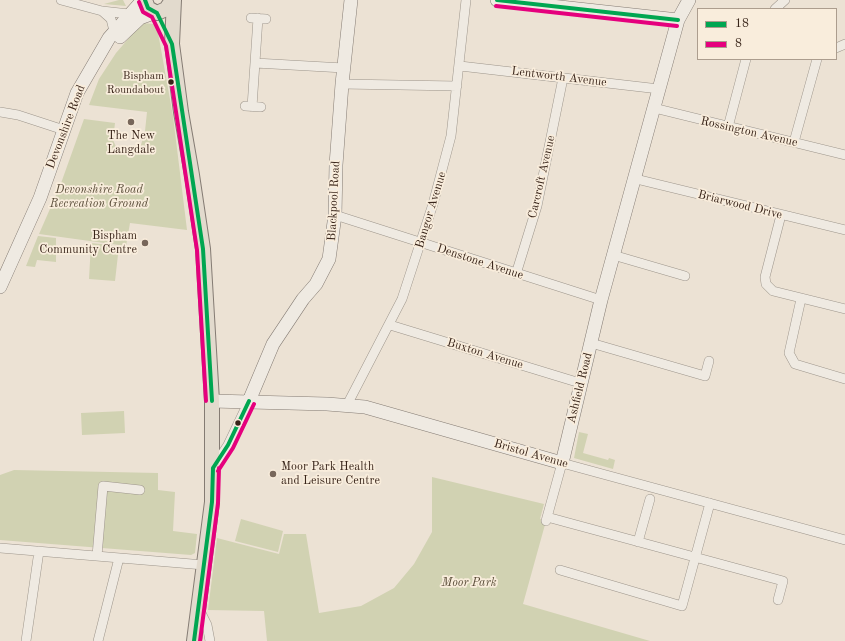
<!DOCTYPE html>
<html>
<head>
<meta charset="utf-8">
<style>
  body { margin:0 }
  #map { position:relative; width:845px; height:641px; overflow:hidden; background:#ece2d4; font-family:"Old Standard TT",serif }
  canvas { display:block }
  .legend { position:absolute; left:697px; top:8px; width:140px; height:52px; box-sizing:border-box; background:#f9eddc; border:1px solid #ac9d8e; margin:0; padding:5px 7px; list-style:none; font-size:12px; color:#382419 }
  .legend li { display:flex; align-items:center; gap:8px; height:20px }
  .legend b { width:20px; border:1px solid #ac9d8e }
</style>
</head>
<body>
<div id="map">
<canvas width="845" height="641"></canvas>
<ul class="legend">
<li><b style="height:5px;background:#00a651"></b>18</li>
<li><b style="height:5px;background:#e5007d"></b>8</li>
</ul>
</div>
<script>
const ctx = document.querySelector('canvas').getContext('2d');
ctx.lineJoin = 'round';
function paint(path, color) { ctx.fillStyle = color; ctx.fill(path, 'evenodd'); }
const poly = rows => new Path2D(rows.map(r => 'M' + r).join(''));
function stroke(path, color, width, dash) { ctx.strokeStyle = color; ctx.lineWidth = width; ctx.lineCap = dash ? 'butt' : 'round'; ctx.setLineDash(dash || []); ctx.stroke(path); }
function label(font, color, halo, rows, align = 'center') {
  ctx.font = font + ' "Old Standard TT",serif'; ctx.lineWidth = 3.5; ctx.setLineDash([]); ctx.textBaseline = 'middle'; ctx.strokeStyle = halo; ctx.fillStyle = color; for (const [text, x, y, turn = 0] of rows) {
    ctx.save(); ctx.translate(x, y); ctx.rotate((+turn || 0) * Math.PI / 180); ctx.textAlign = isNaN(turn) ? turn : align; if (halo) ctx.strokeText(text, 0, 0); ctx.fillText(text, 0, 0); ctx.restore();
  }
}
paint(poly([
  [119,0,123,0,126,6,104,4],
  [142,23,154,24,157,27,173,116,187,230,130,223,126,246,39,234,60,186,84,119,115,123,113,140,117,149,123,153,133,154,141,145,145,131,147,112,89,105,99,79,116,53],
  [38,236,56,238,56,262,37,260,35,267,26,266],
  [91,243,119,246,115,281,89,279],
  [124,411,125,433,82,435,81,413],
  [579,432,588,434,583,453,608,460,609,458,615,460,613,469,574,458],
  [14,470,158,473,158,490,175,492,173,531,197,534,195,553,191,555,0,540,0,475],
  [432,477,544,504,540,519,546,521,523,604,650,641,267,641,264,611,208,610,217,538,279,554,284,534,306,534,319,613,361,606,394,588,414,564,432,532],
  [241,519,283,531,278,552,235,541]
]), '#d1d2b2');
const street = poly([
  [61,0,102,11,129,14],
  [775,9,785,0],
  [102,11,111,19,114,31],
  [251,18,266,19],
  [836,48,845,44],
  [255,63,344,68],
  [460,66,659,89],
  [342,84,457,86],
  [245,106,261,107],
  [252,107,258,18],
  [654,108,845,155],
  [0,112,18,115,64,130],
  [728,127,746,59],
  [794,142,817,59],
  [636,179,845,230],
  [335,215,601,300],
  [781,215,765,277,766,284,773,291,845,309],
  [613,255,685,276],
  [516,274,537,206,563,78],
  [801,299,789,353,795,364,845,379],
  [390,325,580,383],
  [591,343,705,376,709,361],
  [347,405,402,299,433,204,451,136,466,0],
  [213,468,228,445,249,401],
  [547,517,783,581,778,600],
  [546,521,562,463,845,540],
  [638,542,650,499],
  [0,548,204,565],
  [97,556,103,486,140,490],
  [560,570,682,606,710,503],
  [199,609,207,625,210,641],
  [26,641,39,551],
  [98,641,119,558]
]);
const secondary = poly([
  [497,0,678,20],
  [120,37,140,18,154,13],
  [0,287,40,198,77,93,109,38,143,0],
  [212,401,327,404,365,407,562,463,601,300,659,89,678,20,689,0],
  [249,401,273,344,303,299,316,284,329,259,335,215,336,165,342,84,351,0]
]);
const primary = poly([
  [145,0,148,8,157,13,166,9,172,0],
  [174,0,172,44,181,112,192,175,203,249,212,401,212,502,194,641]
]);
stroke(street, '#9d958b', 10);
stroke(secondary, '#847b73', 14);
stroke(primary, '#847b73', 16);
stroke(street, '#efeae2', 9);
stroke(secondary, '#efeae2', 13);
stroke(primary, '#e2dacd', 14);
stroke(poly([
  [145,0,148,8,157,13,172,44,203,249,212,401],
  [497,0,678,20],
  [213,468,228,445,249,401],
  [194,641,212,502,213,468]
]), '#00a651', 4);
stroke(poly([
  [139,2,143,12,152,17,166,46,197,250,206,401],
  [496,6,677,26],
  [218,471,233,448,254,404],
  [200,641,218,503,219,468]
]), '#e5007d', 4);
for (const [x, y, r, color] of [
  [171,82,3.5,"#382419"],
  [131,122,4,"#77665a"],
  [145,243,4,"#77665a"],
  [238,423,3.5,"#382419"],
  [273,474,4,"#77665a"]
]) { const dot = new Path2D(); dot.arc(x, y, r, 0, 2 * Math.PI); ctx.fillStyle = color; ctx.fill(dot); stroke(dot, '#f9eddc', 1.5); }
label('11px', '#382419', '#f9eddc', [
  ["Bispham",164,76],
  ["Roundabout",164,90]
], 'right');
label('12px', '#382419', '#f9eddc', [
  ["Lentworth Avenue",559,77,7],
  ["Devonshire Road",66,127,-69],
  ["Rossington Avenue",749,132,13],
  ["Carcroft Avenue",542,177,-77],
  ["Blackpool Road",334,201,-87],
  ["Briarwood Drive",740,205,14],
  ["Bangor Avenue",431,210,-73],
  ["Denstone Avenue",480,262,18],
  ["Buxton Avenue",485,354,17],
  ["Ashfield Road",580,388,-76],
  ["Bristol Avenue",531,454,16]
]);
label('12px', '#382419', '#f9eddc', [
  ["The New",131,136],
  ["Langdale",131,150],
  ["Bispham",137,236,"right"],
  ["Community Centre",137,250,"right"],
  ["Moor Park Health",281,467,"left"],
  ["and Leisure Centre",281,481,"left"]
]);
label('italic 12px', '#594c38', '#f9eddc', [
  ["Devonshire Road",99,190],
  ["Recreation Ground",99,204],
  ["Moor Park",469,583]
]);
</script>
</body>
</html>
